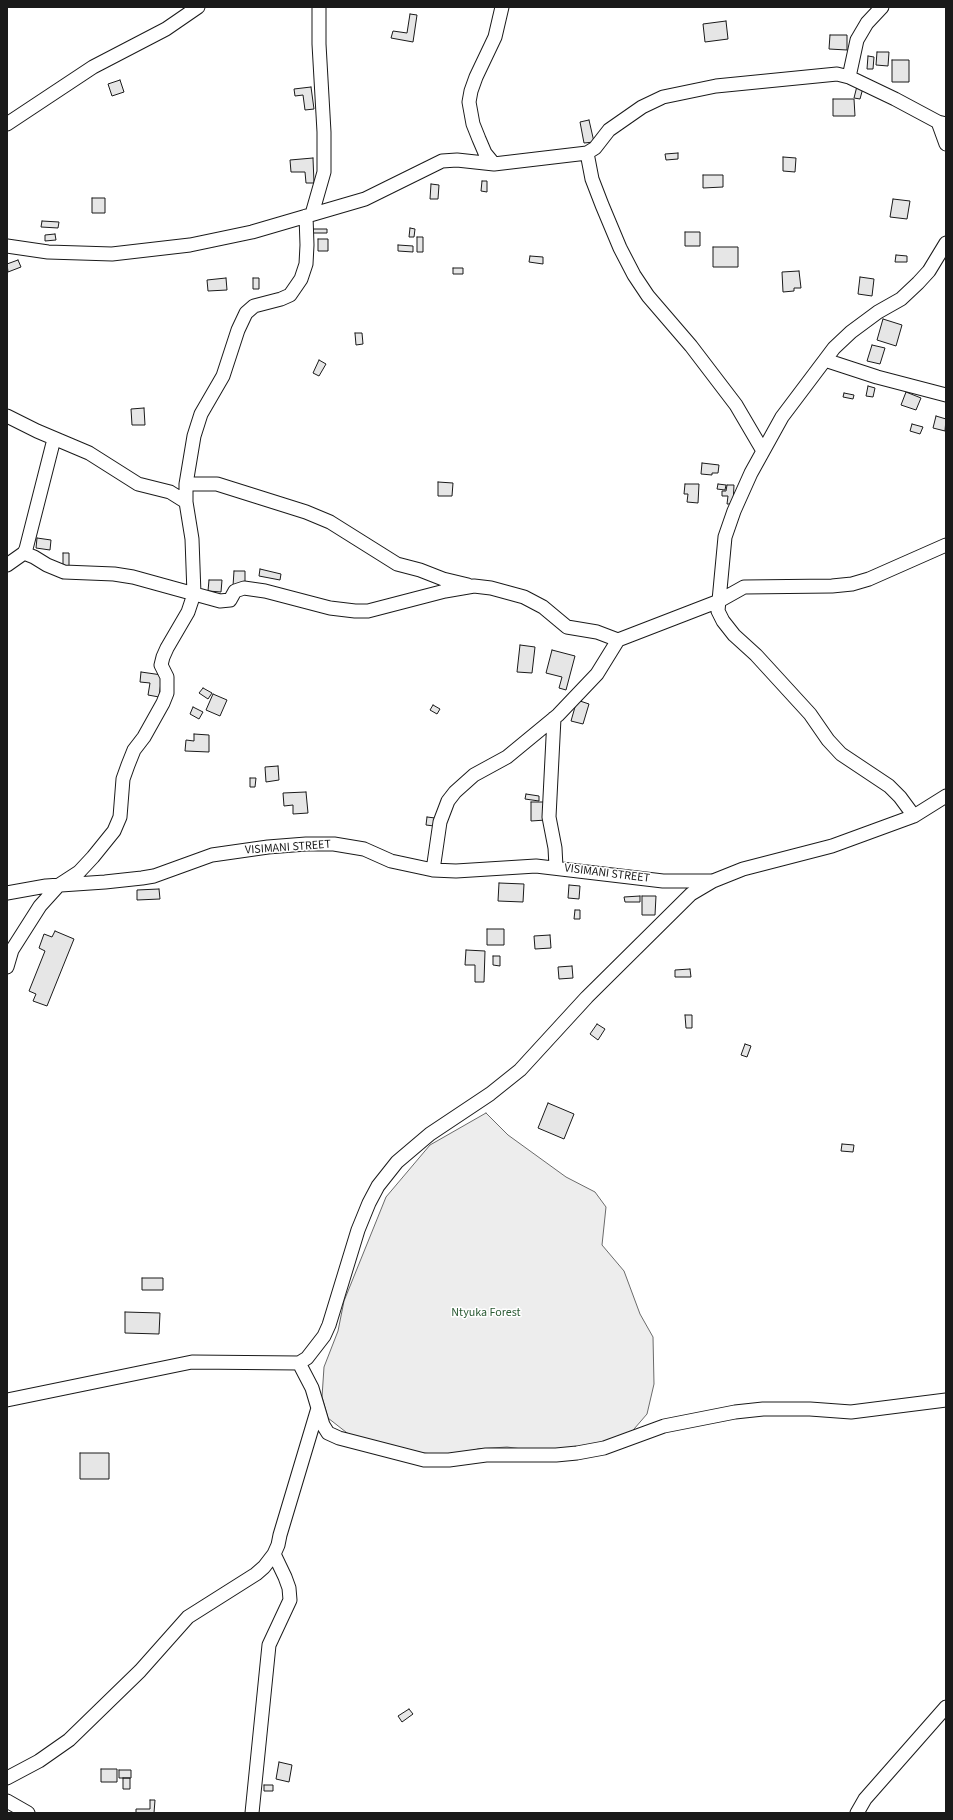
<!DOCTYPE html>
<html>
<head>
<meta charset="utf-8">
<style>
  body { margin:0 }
  #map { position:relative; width:953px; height:1820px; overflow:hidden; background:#fff; font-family:"Source Sans 3",sans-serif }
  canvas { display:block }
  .frame { position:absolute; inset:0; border:8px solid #1a1a1a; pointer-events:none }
</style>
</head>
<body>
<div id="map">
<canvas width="953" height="1820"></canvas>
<div class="frame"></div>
</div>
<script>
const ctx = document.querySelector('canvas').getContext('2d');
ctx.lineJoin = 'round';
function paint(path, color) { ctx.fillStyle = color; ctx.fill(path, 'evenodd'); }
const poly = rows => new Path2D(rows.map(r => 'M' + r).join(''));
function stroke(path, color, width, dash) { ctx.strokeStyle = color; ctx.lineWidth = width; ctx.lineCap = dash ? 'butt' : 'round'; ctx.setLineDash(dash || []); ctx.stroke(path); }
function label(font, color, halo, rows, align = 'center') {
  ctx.font = font + ' "Source Sans 3",sans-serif'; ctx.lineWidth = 3; ctx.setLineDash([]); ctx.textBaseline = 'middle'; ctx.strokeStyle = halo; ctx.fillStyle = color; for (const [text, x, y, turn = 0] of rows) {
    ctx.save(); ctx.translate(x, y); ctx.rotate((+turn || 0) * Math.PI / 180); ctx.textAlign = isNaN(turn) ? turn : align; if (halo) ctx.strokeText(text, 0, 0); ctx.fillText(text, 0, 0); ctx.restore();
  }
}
const built = poly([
  [486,1113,508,1135,566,1177,595,1192,606,1207,602,1245,624,1271,640,1314,653,1337,654,1384,647,1414,628,1436,602,1445,544,1452,507,1447,478,1449,454,1456,423,1453,351,1436,328,1418,322,1397,324,1367,338,1331,344,1301,386,1197,430,1145,486,1113]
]);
paint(built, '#ededed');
stroke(built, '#6a6a6a', 1);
const building = poly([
  [410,14,417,15,413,42,391,38,393,31,407,33,410,14],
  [726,21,728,39,705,42,703,24,726,21],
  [830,35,847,35,847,50,829,49,830,35],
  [877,52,889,52,888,66,876,65,877,52],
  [868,56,874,57,873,69,867,69,868,56],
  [892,60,909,60,909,82,892,82,892,60],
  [120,80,124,92,112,96,108,84,120,80],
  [857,86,863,88,860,99,854,98,857,86],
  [311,87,314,109,305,110,303,95,295,96,294,89,311,87],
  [833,99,854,99,855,116,833,116,833,99],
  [589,120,594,142,584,143,580,122,589,120],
  [678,153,678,159,666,160,665,154,678,153],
  [783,157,796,158,795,172,783,171,783,157],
  [313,158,314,183,306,183,305,172,291,172,290,160,313,158],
  [703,175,723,175,723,187,703,188,703,175],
  [482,181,487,181,487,192,481,191,482,181],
  [431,184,439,185,438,199,430,199,431,184],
  [92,198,105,198,105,213,92,213,92,198],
  [893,199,910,201,907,219,890,217,893,199],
  [42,221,59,222,58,228,41,227,42,221],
  [410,228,415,229,414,237,409,237,410,228],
  [313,229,327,229,327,233,313,233,313,229],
  [685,232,700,232,700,246,685,246,685,232],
  [55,234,56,240,45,241,45,235,55,234],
  [417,237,423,237,423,252,417,252,417,237],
  [318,239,328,239,328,251,318,251,318,239],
  [398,245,413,246,413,252,398,251,398,245],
  [713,247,738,247,738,267,713,267,713,247],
  [896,255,907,256,907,262,895,262,896,255],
  [530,256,543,257,543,264,529,262,530,256],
  [18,260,21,267,8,272,7,264,18,260],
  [453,268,463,268,463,274,453,274,453,268],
  [799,271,801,288,794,288,794,291,783,292,782,272,799,271],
  [860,277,874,279,872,296,858,294,860,277],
  [226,278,227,290,208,291,207,280,226,278],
  [253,278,259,278,259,289,253,289,253,278],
  [883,319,902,325,896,346,877,340,883,319],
  [355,333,362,333,363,344,356,345,355,333],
  [872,345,885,348,880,364,867,361,872,345],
  [319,360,326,364,319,376,313,373,319,360],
  [868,386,875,388,873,397,866,396,868,386],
  [906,392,921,398,916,410,901,405,906,392],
  [844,393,854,395,853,399,843,397,844,393],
  [144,408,145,425,132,425,131,409,144,408],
  [936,416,946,419,945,431,933,428,936,416],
  [912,424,923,427,920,434,910,431,912,424],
  [702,463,719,465,718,473,712,473,712,475,701,474,702,463],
  [438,482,453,483,452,496,438,496,438,482],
  [685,484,699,484,698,503,687,502,688,494,684,494,685,484],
  [718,484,726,485,725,490,717,489,718,484],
  [727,485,734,485,733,504,727,504,728,496,722,496,722,491,726,491,727,485],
  [37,538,51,540,50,550,36,548,37,538],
  [63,553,69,553,69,567,63,567,63,553],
  [260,569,281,574,280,580,259,576,260,569],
  [234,571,245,571,245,587,233,586,234,571],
  [209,580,222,580,221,592,208,591,209,580],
  [520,645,535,647,532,673,517,672,520,645],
  [552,650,575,656,566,690,559,688,562,677,546,673,552,650],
  [141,672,162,675,159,697,148,695,150,683,140,682,141,672],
  [203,688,212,693,208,699,199,693,203,688],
  [213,694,227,700,220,716,206,710,213,694],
  [577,700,589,704,583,724,571,721,577,700],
  [433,705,440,709,437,714,430,710,433,705],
  [193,707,203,712,199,719,190,714,193,707],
  [194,734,209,735,209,752,185,751,186,740,194,741,194,734],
  [278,766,279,780,266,782,265,767,278,766],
  [250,778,256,778,255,787,250,787,250,778],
  [306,792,308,813,293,814,293,805,284,806,283,793,306,792],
  [526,794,539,796,539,801,525,799,526,794],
  [531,802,546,802,546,820,531,821,531,802],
  [427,817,435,818,434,826,426,825,427,817],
  [499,883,524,884,523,902,498,901,499,883],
  [569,885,580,886,579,899,568,898,569,885],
  [159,889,160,899,137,900,137,890,159,889],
  [640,896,640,902,625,902,624,897,640,896],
  [642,896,656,896,655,915,642,915,642,896],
  [575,910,580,910,580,919,574,919,575,910],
  [487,929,504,929,504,945,487,945,487,929],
  [55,931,74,939,47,1006,33,1001,36,994,29,991,45,951,39,948,44,934,52,937,55,931],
  [550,935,551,948,535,949,534,936,550,935],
  [466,950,485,951,484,982,475,982,475,965,465,965,466,950],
  [493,956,500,956,500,966,493,965,493,956],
  [572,966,573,978,559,979,558,967,572,966],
  [690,969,691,977,675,977,675,970,690,969],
  [685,1015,692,1015,692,1028,686,1028,685,1015],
  [597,1024,605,1029,598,1040,590,1034,597,1024],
  [745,1044,751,1046,747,1057,741,1055,745,1044],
  [548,1103,574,1114,564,1139,538,1128,548,1103],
  [842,1144,854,1145,853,1152,841,1151,842,1144],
  [142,1278,163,1278,163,1290,142,1290,142,1278],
  [125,1312,160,1313,159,1334,125,1333,125,1312],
  [80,1453,109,1453,109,1479,80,1479,80,1453],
  [409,1709,413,1714,402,1722,398,1716,409,1709],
  [279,1762,292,1765,289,1782,276,1779,279,1762],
  [101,1769,117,1769,117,1782,101,1782,101,1769],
  [119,1770,131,1770,131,1778,119,1778,119,1770],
  [123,1778,130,1778,130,1789,123,1789,123,1778],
  [264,1785,273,1785,273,1791,264,1791,264,1785],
  [150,1800,155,1800,154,1813,136,1813,136,1809,150,1809,150,1800]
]);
paint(building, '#e6e6e6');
stroke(building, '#1a1a1a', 1);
const street = poly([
  [849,77,857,40,867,23,882,7],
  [938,122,946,144],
  [7,124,93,67,166,29,198,7],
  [587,153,592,179,602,205,620,248,634,275,648,296,691,346,736,405,763,451],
  [494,164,485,153,479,139,473,124,469,102,471,91,476,77,495,37,502,7],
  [312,214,324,172,324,132,319,44,319,7],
  [7,246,48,252,112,254,190,245,252,232,365,199,442,161,457,160,494,164,587,153,595,148,609,130,642,107,663,97,716,86,837,74,849,77,895,99,938,122,946,124],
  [825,360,877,377,946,395],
  [7,416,37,431,89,453,138,484,170,492,186,502],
  [186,484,217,484,306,512,330,522,397,564,420,570,443,579,468,585],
  [24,553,34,557,47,565,64,572,114,574,133,577,220,601,230,600,235,591,244,588,265,591,330,608,355,611,368,611,445,591,474,586,491,588,524,597,543,607,567,627,597,632,618,640],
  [7,565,24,553,26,549,54,439],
  [554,718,549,817,555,848,556,867],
  [914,816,900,797,889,786,841,754,828,740,810,714,756,655,734,635,723,621,718,611,725,537,734,511,751,473,782,417,834,348,851,332,878,312,901,299,918,283,929,271,946,243],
  [433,870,440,822,448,801,455,792,474,775,507,757,558,715,597,674,618,640,719,601,744,587,832,586,852,584,869,579,946,545],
  [7,893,46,886,105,882,142,878,154,876,212,855,268,847,306,844,334,844,364,849,391,861,433,870,456,871,536,866,663,881,711,881],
  [7,967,12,950,40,906,59,885,79,872,93,857,114,831,120,817,123,779,128,765,134,750,144,737,163,703,167,693,167,677,161,665,163,657,167,648,188,612,194,594,192,539,186,502,186,484,194,436,201,414,223,376,238,330,246,313,254,306,281,299,290,295,301,279,306,264,307,245,306,216],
  [299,1363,312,1388,323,1425,328,1433,339,1438,424,1460,449,1460,486,1455,556,1455,577,1453,604,1448,664,1426,735,1412,763,1409,810,1409,851,1412,946,1400],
  [7,1400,192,1362,299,1363,307,1358,324,1336,329,1325,358,1230,369,1203,378,1186,397,1162,430,1134,490,1094,520,1070,587,997,691,894,713,881,743,869,832,846,914,816,946,796],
  [7,1778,39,1761,69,1740,140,1671,188,1617,256,1574,264,1567,274,1554,278,1545,280,1535,318,1408],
  [7,1801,28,1813],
  [252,1813,269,1645,290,1600,289,1588,285,1577,274,1554],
  [857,1813,865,1799,946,1707]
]);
stroke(street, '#1a1a1a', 15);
stroke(street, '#fff', 13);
label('12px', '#1a1a1a', '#fff', [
  ["VISIMANI STREET",288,848,-4],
  ["VISIMANI STREET",607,874,7]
]);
label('12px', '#2b5a34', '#fff', [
  ["Ntyuka Forest",486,1313]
]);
</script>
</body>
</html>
